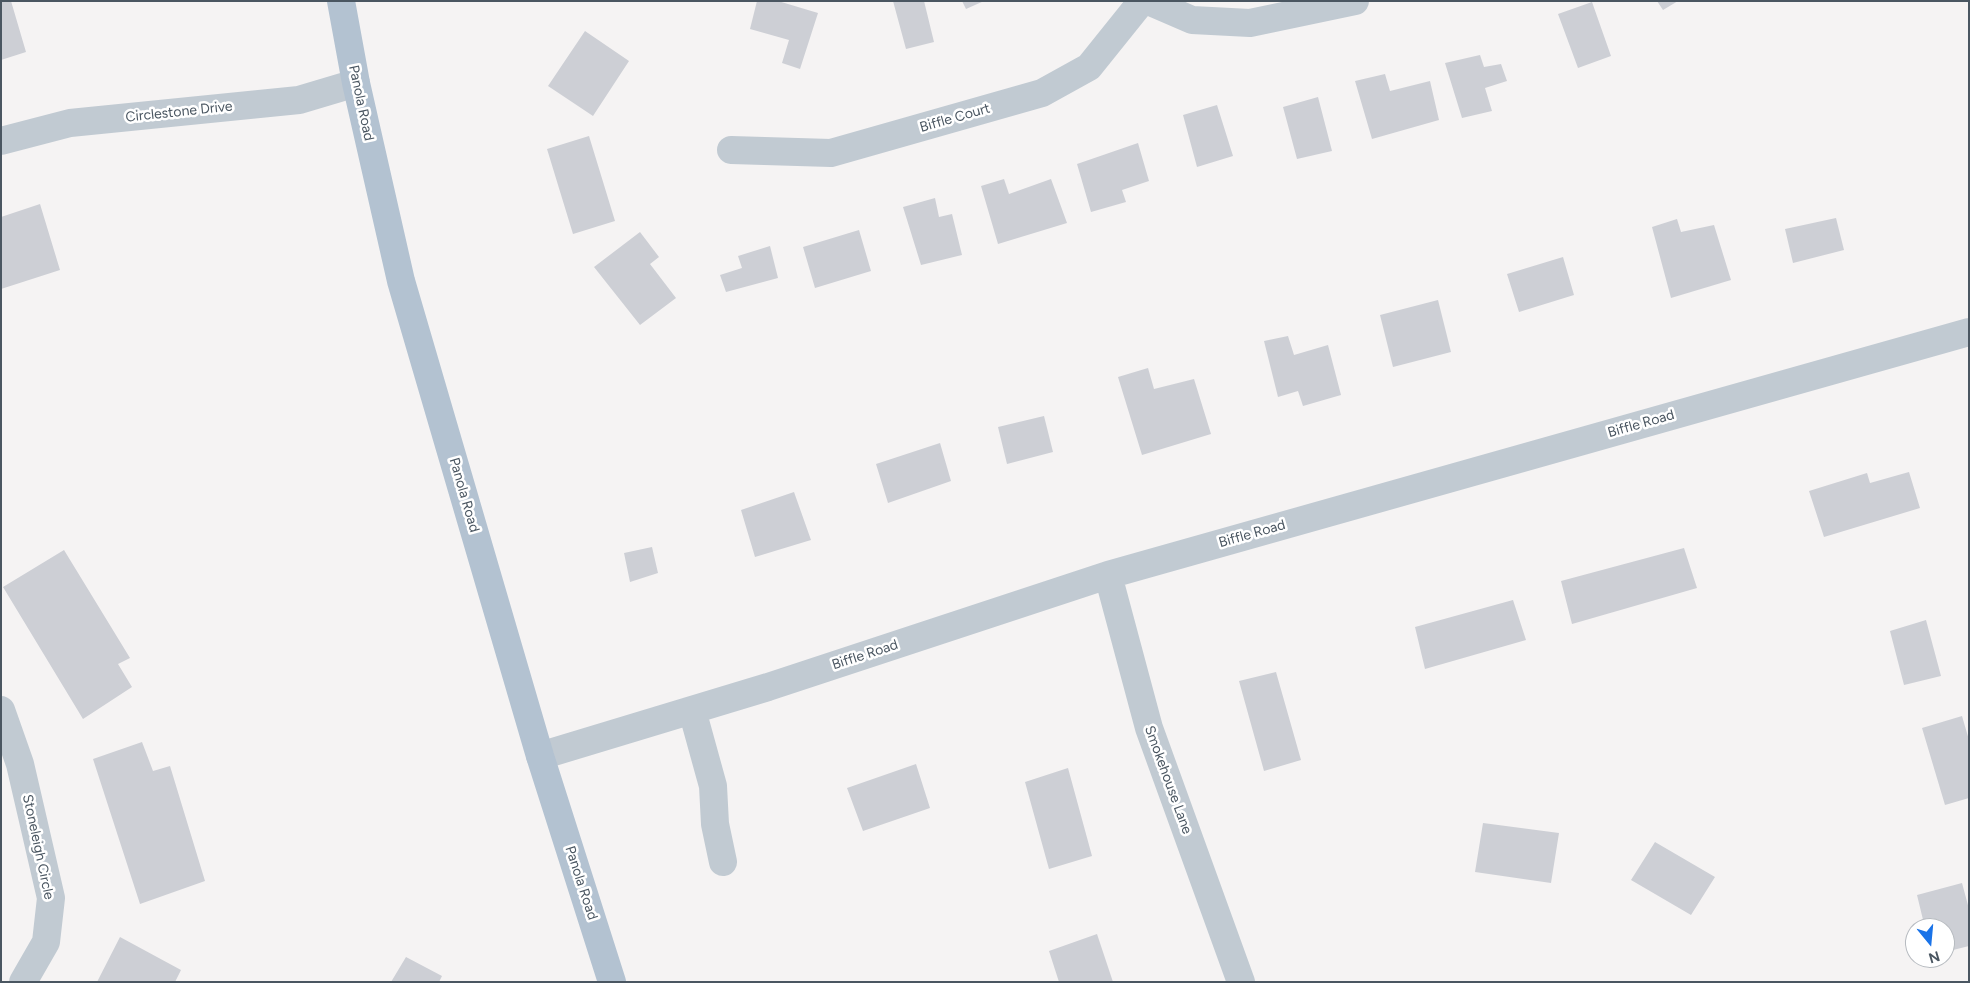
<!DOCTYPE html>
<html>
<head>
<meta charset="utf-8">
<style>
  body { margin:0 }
  #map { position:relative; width:1970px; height:983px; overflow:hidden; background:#f5f3f3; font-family:Figtree,sans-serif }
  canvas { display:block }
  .frame { position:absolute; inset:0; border:2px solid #4a5661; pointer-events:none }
  .north { position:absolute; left:1905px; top:918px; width:50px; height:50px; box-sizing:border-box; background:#fff; border:1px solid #b7bbc0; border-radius:50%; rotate:163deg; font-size:14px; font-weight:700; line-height:20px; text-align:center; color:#4a5661 }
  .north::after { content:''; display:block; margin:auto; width:18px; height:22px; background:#1a73e8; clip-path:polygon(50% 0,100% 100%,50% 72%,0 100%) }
</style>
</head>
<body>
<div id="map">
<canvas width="1970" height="983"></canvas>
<div class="frame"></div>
<div class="north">N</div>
</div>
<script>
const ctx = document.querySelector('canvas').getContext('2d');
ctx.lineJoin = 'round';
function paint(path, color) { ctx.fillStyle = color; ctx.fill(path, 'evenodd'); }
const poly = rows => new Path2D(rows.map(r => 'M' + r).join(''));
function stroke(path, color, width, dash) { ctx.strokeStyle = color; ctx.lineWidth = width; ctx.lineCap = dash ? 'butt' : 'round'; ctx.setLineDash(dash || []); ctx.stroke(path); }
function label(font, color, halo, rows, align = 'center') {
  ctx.font = font + ' Figtree,sans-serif'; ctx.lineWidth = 5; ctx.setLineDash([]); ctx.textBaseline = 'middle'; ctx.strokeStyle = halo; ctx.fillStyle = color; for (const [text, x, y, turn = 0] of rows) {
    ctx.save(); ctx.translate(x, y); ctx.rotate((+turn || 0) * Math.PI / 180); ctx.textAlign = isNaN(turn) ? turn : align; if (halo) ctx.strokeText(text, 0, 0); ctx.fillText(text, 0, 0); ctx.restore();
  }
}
paint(poly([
  [1,1,11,1,26,52,1,60],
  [757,1,778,1,818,13,800,69,782,63,789,40,750,29],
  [893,1,924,1,934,42,906,49],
  [962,1,984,1,966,9],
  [1657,1,1678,1,1663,10],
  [1592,2,1611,56,1578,68,1558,14],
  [585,31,629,61,593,116,548,86],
  [1480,55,1484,67,1501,64,1507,81,1485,88,1492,111,1462,118,1445,63],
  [1385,74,1390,91,1430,81,1439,120,1372,139,1355,81],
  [1318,97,1332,151,1297,159,1283,107],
  [1217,105,1233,156,1197,167,1183,115],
  [589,136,615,221,573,234,547,149],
  [1138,143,1149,181,1122,190,1126,202,1091,212,1077,164],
  [1004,179,1009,194,1051,179,1067,223,998,244,981,186],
  [935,198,939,217,952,214,962,255,921,265,903,207],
  [40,204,60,270,1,289,1,217],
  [1836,218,1844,250,1793,263,1785,229],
  [1677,219,1681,232,1714,225,1731,280,1671,298,1652,227],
  [859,230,871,271,815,288,803,247],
  [640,232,659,257,650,264,676,298,640,325,594,267],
  [770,246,778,278,726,292,720,275,742,268,738,256],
  [1563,257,1574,295,1519,312,1507,274],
  [1438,300,1451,352,1393,367,1380,315],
  [1288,336,1294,355,1328,345,1341,395,1303,406,1298,391,1278,397,1264,341],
  [1148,368,1154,389,1194,379,1211,434,1142,455,1118,377],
  [1044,416,1053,452,1007,464,998,427],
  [940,443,951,481,888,503,876,464],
  [1909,472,1920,508,1824,537,1809,491,1867,473,1870,483],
  [794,492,811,540,755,557,741,510],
  [652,547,658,573,630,582,624,553],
  [1684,548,1697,588,1572,624,1561,581],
  [64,550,130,658,118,664,132,687,83,719,3,587],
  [1513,600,1526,640,1425,669,1415,627],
  [1926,620,1941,676,1904,685,1890,631],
  [1276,672,1301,760,1264,771,1239,681],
  [1962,716,1969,740,1969,798,1945,805,1922,728],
  [142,742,153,771,170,766,205,881,140,904,93,759],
  [916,764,930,808,863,831,847,788],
  [1068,768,1092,856,1049,869,1025,782],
  [1483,823,1559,833,1551,883,1475,872],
  [1655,842,1715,877,1691,915,1631,880],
  [1962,883,1969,909,1969,946,1945,952,1945,928,1925,928,1917,895],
  [1097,934,1113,982,1059,982,1049,951],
  [120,937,181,970,175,982,97,982],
  [406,957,442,976,439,982,391,982]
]), '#cdcfd5');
stroke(poly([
  [1148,1,1192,20,1250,23,1355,1],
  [1,141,70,123,299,100,356,83],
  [731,150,831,153,1042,93,1089,67,1142,1],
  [1108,575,1149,728,1241,982],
  [1,710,20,764,51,898,46,942,23,982],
  [692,710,713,786,715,824,723,862],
  [540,756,768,687,1108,575,1969,332]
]), '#c1cad2', 28);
stroke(poly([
  [341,1,356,83,401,281,540,756,612,982]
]), '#b3c2d1', 28);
label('14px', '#4a5661', '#fff', [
  ["Panola Road",361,103,78],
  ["Circlestone Drive",179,112,-6],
  ["Biffle Court",955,118,-16],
  ["Biffle Road",1641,424,-16],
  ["Panola Road",464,495,74],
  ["Biffle Road",1252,534,-16],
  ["Biffle Road",865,655,-18],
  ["Smokehouse Lane",1168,780,70],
  ["Stoneleigh Circle",38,847,78],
  ["Panola Road",581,883,72]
]);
</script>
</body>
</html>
